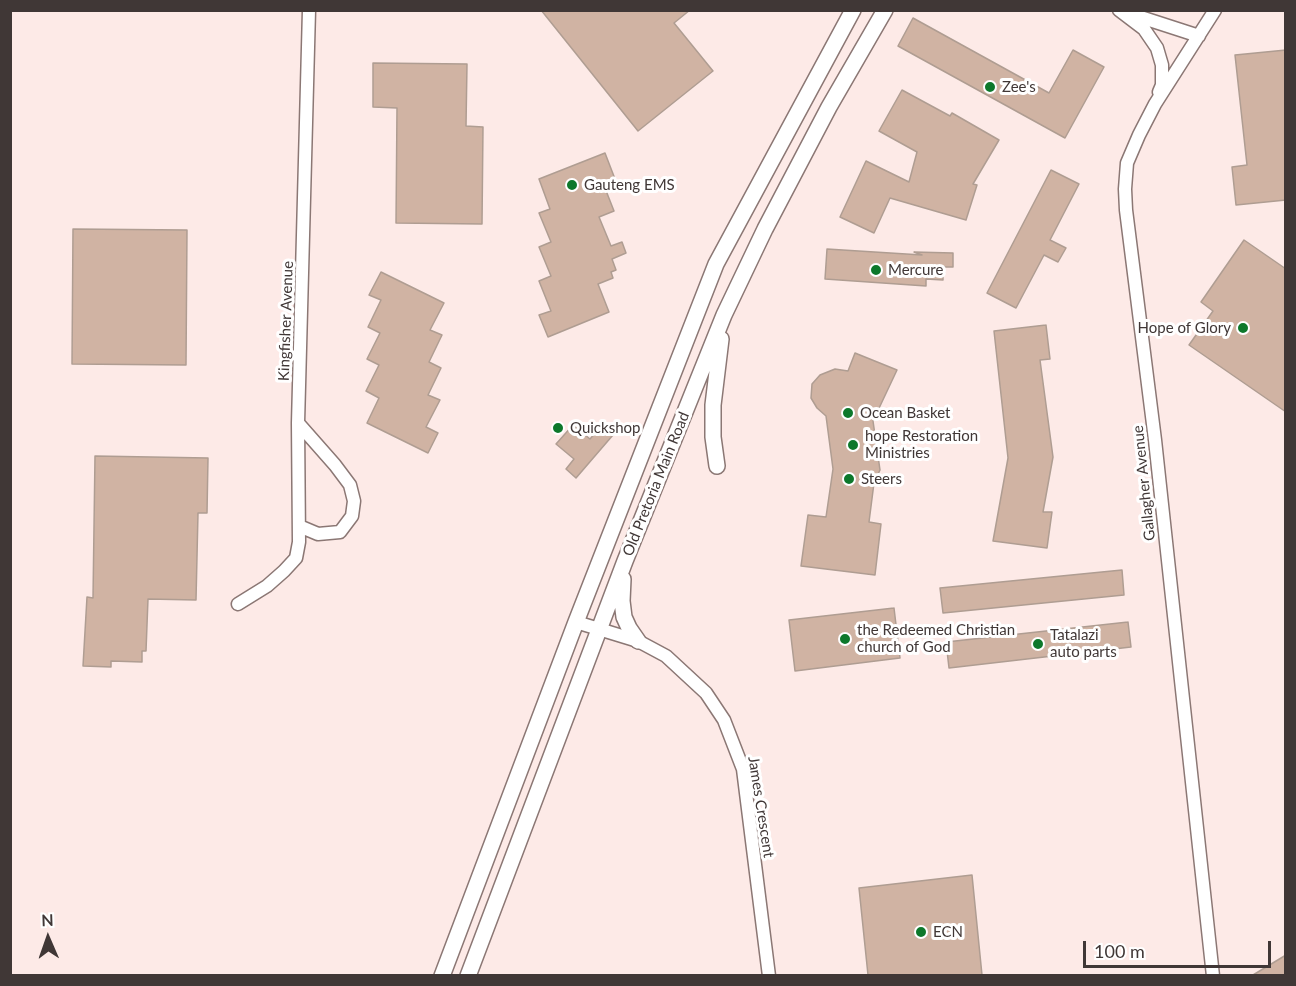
<!DOCTYPE html>
<html>
<head>
<meta charset="utf-8">
<style>
  body { margin:0 }
  #map { position:relative; width:1296px; height:986px; overflow:hidden; background:#fdeae7; font-family:Lato,sans-serif }
  canvas { display:block }
  .frame { position:absolute; inset:0; border:12px solid #403736; pointer-events:none }
  .north { position:absolute; left:18px; top:908px; width:60px; height:60px; -webkit-text-stroke:4px #fff; paint-order:stroke; rotate:358deg; font-size:16px; font-weight:700; line-height:24px; text-align:center; color:#403736 }
  .north::after { content:''; display:block; margin:auto; width:21px; height:27px; background:#403736; clip-path:polygon(50% 0,100% 100%,50% 72%,0 100%) }
  .scale { position:absolute; left:1083px; top:941px; width:188px; height:27px; box-sizing:border-box; border:3px solid #403736; border-top:0; padding-left:8px; font-size:18px; line-height:21px; white-space:nowrap; color:#403736; -webkit-text-stroke:4px #fff; paint-order:stroke }
</style>
</head>
<body>
<div id="map">
<canvas width="1296" height="986"></canvas>
<div class="frame"></div>
<div class="north">N</div>
<div class="scale">100 m</div>
</div>
<script>
const ctx = document.querySelector('canvas').getContext('2d');
ctx.lineJoin = 'round';
function paint(path, color) { ctx.fillStyle = color; ctx.fill(path, 'evenodd'); }
const poly = rows => new Path2D(rows.map(r => 'M' + r).join(''));
function stroke(path, color, width, dash) { ctx.strokeStyle = color; ctx.lineWidth = width; ctx.lineCap = dash ? 'butt' : 'round'; ctx.setLineDash(dash || []); ctx.stroke(path); }
function label(font, color, halo, rows, align = 'center') {
  ctx.font = font + ' Lato,sans-serif'; ctx.lineWidth = 6; ctx.setLineDash([]); ctx.textBaseline = 'middle'; ctx.strokeStyle = halo; ctx.fillStyle = color; for (const [text, x, y, turn = 0] of rows) {
    ctx.save(); ctx.translate(x, y); ctx.rotate((+turn || 0) * Math.PI / 180); ctx.textAlign = isNaN(turn) ? turn : align; if (halo) ctx.strokeText(text, 0, 0); ctx.fillText(text, 0, 0); ctx.restore();
  }
}
const building = poly([
  [541,10,690,10,674,23,713,71,638,131,541,10],
  [913,18,1049,93,1073,50,1104,67,1065,138,898,46,913,18],
  [1286,50,1286,200,1236,205,1232,167,1247,165,1235,55,1286,50],
  [373,63,467,64,466,126,483,127,482,224,396,223,397,108,373,107,373,63],
  [902,90,950,116,952,113,999,140,973,184,977,185,966,220,890,198,874,233,840,217,866,161,909,182,917,152,879,131,902,90],
  [605,153,615,179,603,183,614,211,599,217,611,246,622,242,626,253,612,259,616,270,611,272,613,278,598,284,609,312,548,337,539,315,551,311,539,281,551,276,539,247,551,242,539,213,550,209,539,179,605,153],
  [1051,170,1079,184,1050,240,1066,248,1058,262,1044,255,1016,308,987,293,1051,170],
  [73,229,187,230,186,365,72,364,73,229],
  [1244,240,1286,269,1286,412,1189,345,1213,311,1201,302,1244,240],
  [827,249,922,255,914,252,953,253,953,267,943,267,943,280,926,279,926,286,825,279,827,249],
  [381,272,444,303,430,330,442,335,429,362,441,368,428,395,440,400,426,427,438,433,428,453,367,423,379,398,366,391,379,365,367,359,380,333,368,327,381,300,369,295,381,272],
  [1046,325,1050,359,1040,360,1053,457,1043,512,1052,512,1047,548,993,541,1008,458,994,331,1046,325],
  [855,353,897,370,873,421,880,470,874,483,869,522,881,524,875,575,801,566,808,515,826,517,833,469,826,416,817,408,811,398,812,384,820,375,835,369,848,371,855,353],
  [573,425,590,439,601,426,613,435,576,478,566,469,574,459,556,444,573,425],
  [95,456,208,458,207,513,198,513,196,600,148,599,146,651,142,651,142,662,111,661,111,667,83,666,87,597,93,598,95,456],
  [1122,570,1124,595,943,613,940,588,1122,570],
  [894,608,900,658,795,671,789,620,894,608],
  [1128,622,1131,647,949,668,946,642,1128,622],
  [972,875,982,975,868,975,859,888,972,875],
  [1286,955,1286,975,1253,975,1286,955]
]);
paint(building, '#d0b3a3');
stroke(building, '#af9d92', 1.5);
const minor = poly([
  [1119,10,1144,29,1157,48,1162,65,1162,85,1159,92],
  [1128,13,1199,36],
  [298,423,335,465,350,485,354,501,352,516,340,532,318,534,299,526],
  [238,604,267,586,284,571,296,558,299,542,298,423,309,10],
  [576,622,638,641,666,656,706,693,724,720,743,769,769,976],
  [1213,976,1155,440,1126,210,1125,189,1127,163,1139,135,1155,104,1215,10]
]);
const major = poly([
  [717,466,713,437,713,405,721,339],
  [623,579,622,601,624,617,629,628,638,641],
  [442,976,576,622,716,264,853,10],
  [468,976,625,561,724,315,765,229,829,107,885,10]
]);
stroke(minor, '#8b7774', 15);
stroke(major, '#8b7774', 18);
stroke(minor, '#fff', 12);
stroke(major, '#fff', 15);
for (const [x, y, r, color] of [
  [990,87,6,"#0d782b"],
  [572,185,6,"#0d782b"],
  [876,270,6,"#0d782b"],
  [1243,328,6,"#0d782b"],
  [848,413,6,"#0d782b"],
  [558,428,6,"#0d782b"],
  [853,445,6,"#0d782b"],
  [849,479,6,"#0d782b"],
  [845,639,6,"#0d782b"],
  [1038,644,6,"#0d782b"],
  [921,932,6,"#0d782b"]
]) { const dot = new Path2D(); dot.arc(x, y, r, 0, 2 * Math.PI); ctx.fillStyle = color; ctx.fill(dot); stroke(dot, '#fff', 2); }
label('15px', '#403736', '#fff', [
  ["Zee's",1002,87],
  ["Gauteng EMS",584,185],
  ["Mercure",888,270],
  ["Hope of Glory",1231,328,"right"],
  ["Ocean Basket",860,413],
  ["Quickshop",570,428],
  ["hope Restoration",865,436],
  ["Ministries",865,453],
  ["Steers",861,479],
  ["the Redeemed Christian",857,630],
  ["church of God",857,647],
  ["Tatalazi",1050,635],
  ["auto parts",1050,652],
  ["ECN",933,932]
], 'left');
label('15px', '#403736', '#fff', [
  ["Kingfisher Avenue",286,321,-88],
  ["Gallagher Avenue",1144,483,-96],
  ["Old Pretoria Main Road",656,484,-68],
  ["James Crescent",761,807,81]
]);
</script>
</body>
</html>
